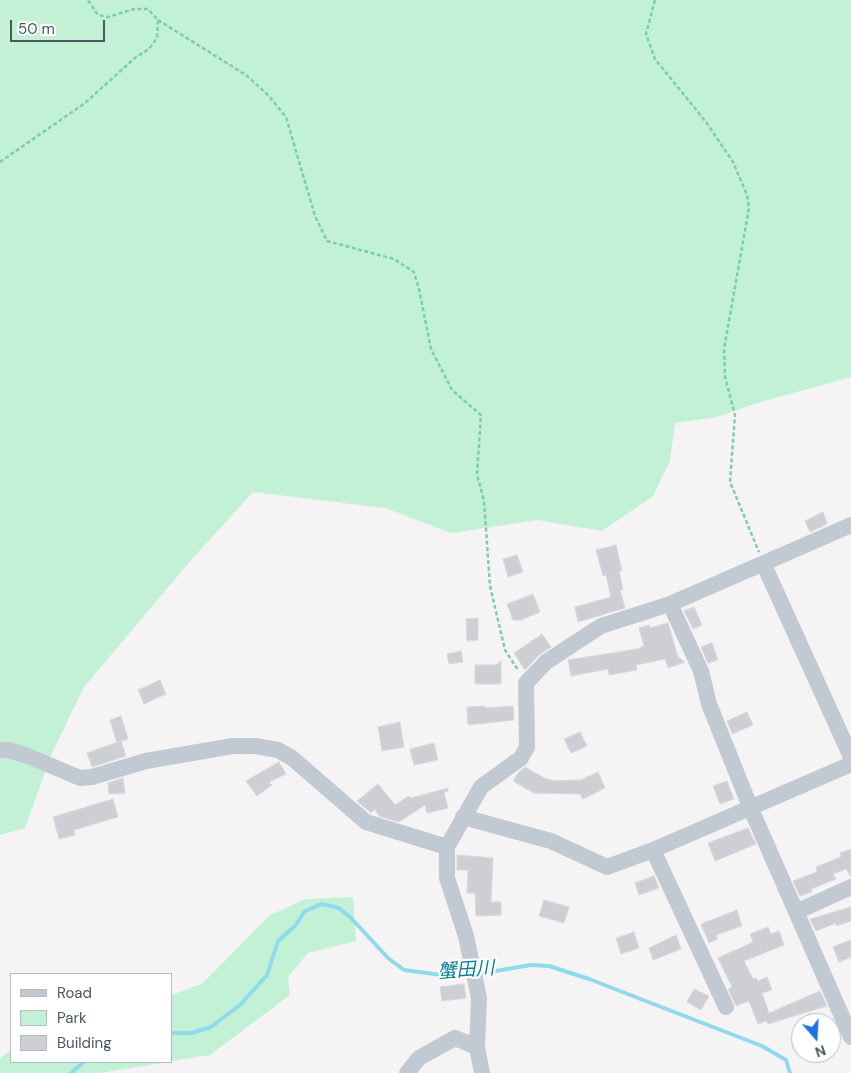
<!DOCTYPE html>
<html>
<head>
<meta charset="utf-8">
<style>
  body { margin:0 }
  #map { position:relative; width:851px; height:1073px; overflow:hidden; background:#f5f3f3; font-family:"DM Sans",sans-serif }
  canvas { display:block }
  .legend { position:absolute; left:10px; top:973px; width:162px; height:90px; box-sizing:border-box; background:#fff; border:1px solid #b7bbc0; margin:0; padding:6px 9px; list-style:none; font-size:15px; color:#4a5661 }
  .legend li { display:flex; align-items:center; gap:10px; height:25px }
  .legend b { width:25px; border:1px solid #b7bbc0 }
  .north { position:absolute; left:791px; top:1013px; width:50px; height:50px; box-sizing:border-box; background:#fff; border:1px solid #b7bbc0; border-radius:50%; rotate:161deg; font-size:14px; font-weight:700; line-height:20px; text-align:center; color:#4a5661 }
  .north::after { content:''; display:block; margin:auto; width:18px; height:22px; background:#1a73e8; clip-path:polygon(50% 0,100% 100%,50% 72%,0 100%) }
  .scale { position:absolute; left:10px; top:20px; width:95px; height:22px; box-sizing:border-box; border:2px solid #4a5661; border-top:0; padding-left:6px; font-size:15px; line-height:18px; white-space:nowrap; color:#4a5661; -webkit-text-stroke:4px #fff; paint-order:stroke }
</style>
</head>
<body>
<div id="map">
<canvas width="851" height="1073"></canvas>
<ul class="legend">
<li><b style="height:6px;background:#c1cad2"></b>Road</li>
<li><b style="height:14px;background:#c3f1d5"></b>Park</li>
<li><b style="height:14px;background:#cdcfd5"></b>Building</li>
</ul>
<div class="north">N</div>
<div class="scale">50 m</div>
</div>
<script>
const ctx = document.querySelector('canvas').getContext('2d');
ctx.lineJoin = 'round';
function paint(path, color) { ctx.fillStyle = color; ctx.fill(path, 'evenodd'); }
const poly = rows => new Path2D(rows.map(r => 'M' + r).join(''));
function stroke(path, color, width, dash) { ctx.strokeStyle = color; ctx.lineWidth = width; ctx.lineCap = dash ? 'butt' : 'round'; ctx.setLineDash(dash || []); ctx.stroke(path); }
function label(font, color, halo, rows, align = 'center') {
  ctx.font = font + ' "DM Sans","Noto Sans JP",sans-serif'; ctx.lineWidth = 4.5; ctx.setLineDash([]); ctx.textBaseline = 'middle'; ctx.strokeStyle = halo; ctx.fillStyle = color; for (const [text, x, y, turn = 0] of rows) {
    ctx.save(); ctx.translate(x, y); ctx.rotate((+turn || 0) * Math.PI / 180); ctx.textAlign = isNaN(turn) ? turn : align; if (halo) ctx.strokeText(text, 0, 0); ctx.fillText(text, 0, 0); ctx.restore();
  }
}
paint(poly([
  [0,0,851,0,851,377,757,403,717,417,675,423,670,461,653,496,602,531,538,520,451,533,385,508,253,492,192,559,84,687,51,755,25,828,0,835],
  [353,897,356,941,308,953,288,977,290,995,210,1055,171,1061,171,995,202,984,270,915,306,899],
  [11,1050,11,1062,169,1062,99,1073,0,1073,0,1058]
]), '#c3f1d5');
stroke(poly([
  [478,974,531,965,549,966,589,979,762,1046,786,1060,790,1073],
  [171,1033,192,1033,211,1027,240,1005,267,975,278,941,295,926,305,911,322,904,339,908,352,919,388,958,404,970,449,976,469,974],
  [71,1073,84,1062]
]), '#90daee', 4);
const building = poly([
  [823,512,827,524,810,532,805,521,823,512],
  [616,545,622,571,619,571,623,590,620,590,625,608,578,622,575,607,611,597,606,575,603,576,596,550,616,545],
  [517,555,523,572,508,577,503,559,517,555],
  [533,594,540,612,521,620,513,620,507,604,533,594],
  [694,607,702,625,693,629,684,611,694,607],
  [478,618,478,640,467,641,466,619,478,618],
  [668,623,678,657,685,662,668,668,665,659,636,665,637,670,609,675,608,669,571,676,568,660,637,649,644,646,639,628,649,625,650,628,668,623],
  [542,634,551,647,539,655,525,670,514,653,542,634],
  [712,643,718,660,708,663,701,647,712,643],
  [461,651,463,662,449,664,447,654,461,651],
  [501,661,501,684,475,684,475,665,496,665,501,661],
  [160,680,166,694,144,704,138,690,160,680],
  [485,706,485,708,513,706,514,720,468,725,467,707,485,706],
  [747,712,753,725,732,734,727,721,747,712],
  [121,716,128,739,117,743,110,720,121,716],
  [400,722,404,747,382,751,378,727,400,722],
  [580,732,587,746,571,753,564,739,580,732],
  [121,741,126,756,92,767,87,753,121,741],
  [434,743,438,760,414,765,410,749,434,743],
  [279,762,286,774,269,782,272,785,257,796,246,781,279,762],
  [525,767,544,778,554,781,581,780,598,772,605,788,583,799,580,794,534,793,513,781,518,773,525,767],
  [123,778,125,793,109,794,108,783,123,778],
  [727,781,734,799,720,804,713,786,727,781],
  [378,784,395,805,409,796,411,798,448,788,448,791,444,793,448,808,427,813,425,805,399,822,379,816,375,809,371,813,357,801,378,784],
  [113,799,118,817,74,830,75,835,59,839,53,817,113,799],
  [748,828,756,844,715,861,708,843,748,828],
  [851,849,851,877,846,869,833,874,836,879,811,889,812,892,800,896,793,881,817,872,816,867,841,857,840,853,851,849],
  [457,855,493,858,491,902,501,902,501,915,476,916,475,893,467,893,468,870,457,870,457,855],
  [654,876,659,888,639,895,635,883,654,876],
  [544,900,569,907,564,923,539,916,544,900],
  [851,907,851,921,836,926,836,923,816,931,810,919,851,907],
  [737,910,742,926,716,935,718,939,709,943,701,924,737,910],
  [768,927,771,934,779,931,784,945,744,961,753,979,756,978,758,981,767,977,772,990,762,993,769,1013,820,991,827,1006,768,1024,766,1021,758,1024,749,1001,736,1006,728,989,732,987,718,958,753,942,750,934,768,927],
  [634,932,639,948,621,954,616,938,634,932],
  [676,935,681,949,653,960,649,948,676,935],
  [851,940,851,957,839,962,833,947,851,940],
  [464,984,466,998,442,1001,440,987,464,984],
  [694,989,709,996,701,1010,687,1002,694,989]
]);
paint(building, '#cdcfd5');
stroke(building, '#d7d9de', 1);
stroke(poly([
  [655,0,646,34,655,59,706,122,733,162,747,195,749,208,724,349,725,377,735,415,730,482,759,552],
  [158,20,246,75,267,94,286,117,315,216,327,241,394,259,414,272,419,289,431,349,452,390,481,415,477,474,484,501,490,586,505,650,518,670],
  [0,162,85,103,136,57,149,49,157,38,158,20,148,9,134,9,108,17,98,15,88,0]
]), '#7ad0a6', 2.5, [4, 2.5]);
stroke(poly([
  [764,565,851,757],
  [670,604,701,671,709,704,751,809,851,1037],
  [0,750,9,750,28,756,80,778,92,777,146,761,233,746,255,746,278,750,292,758,366,822,447,847,447,878,466,936,479,998,477,1047,482,1073],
  [463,817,551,841,607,867,653,850,851,764],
  [447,847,481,787,521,758,527,747,526,683,546,662,601,626,670,604,851,525],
  [653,850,726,1007],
  [796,912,851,887],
  [407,1073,419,1058,455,1038,477,1047]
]), '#c1cad2', 16);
label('italic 19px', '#0c7c9b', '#fff', [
  ["蟹田川",466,971,-4]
]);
</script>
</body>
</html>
